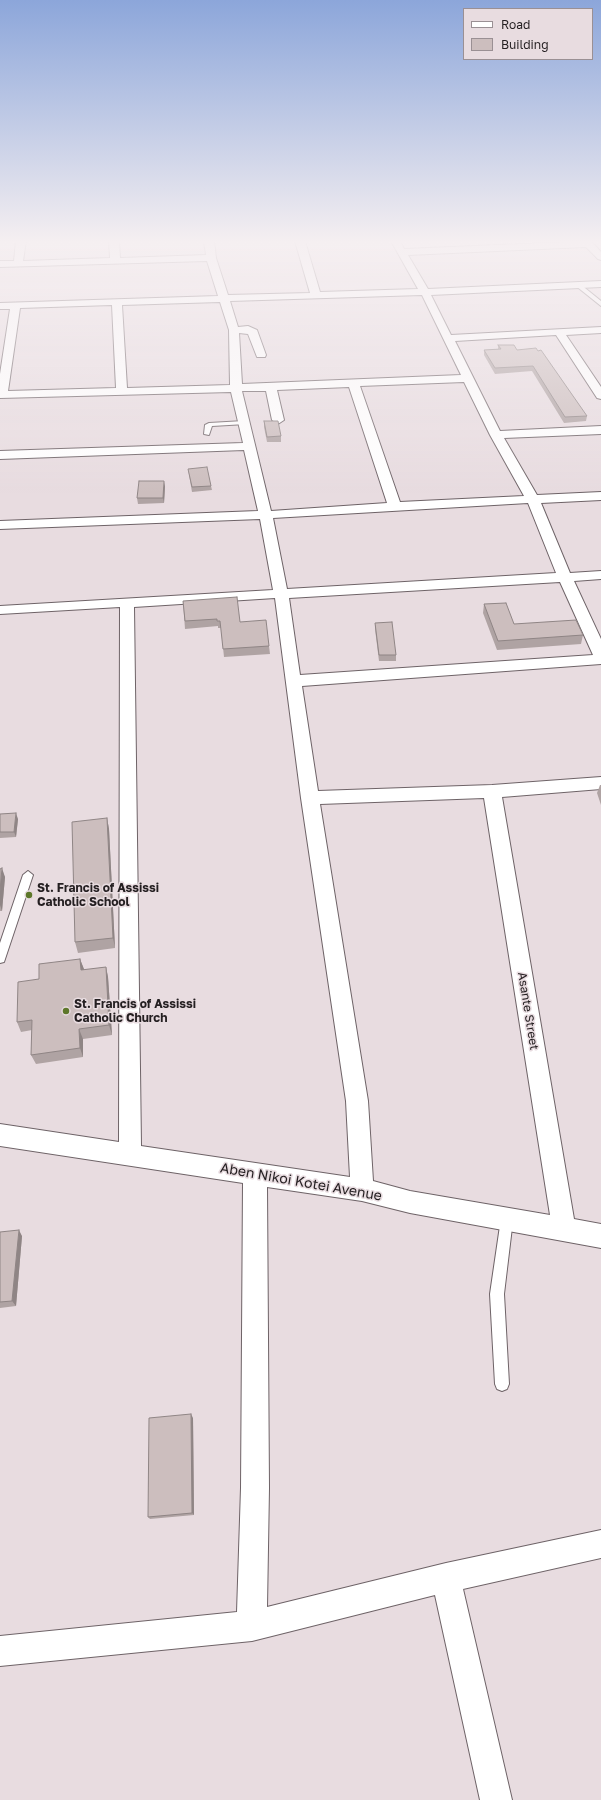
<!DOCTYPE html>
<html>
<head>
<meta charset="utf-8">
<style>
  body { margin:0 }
  #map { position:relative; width:601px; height:1800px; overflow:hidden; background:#e8dce0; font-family:"Golos Text",sans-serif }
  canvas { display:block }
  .legend { position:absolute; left:463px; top:8px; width:130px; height:52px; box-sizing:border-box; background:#e8dce0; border:1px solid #9a9094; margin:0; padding:5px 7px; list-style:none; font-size:12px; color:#241f21 }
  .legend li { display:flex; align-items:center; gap:8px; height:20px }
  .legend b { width:20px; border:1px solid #9a9094 }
</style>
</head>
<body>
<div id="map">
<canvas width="601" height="1800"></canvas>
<ul class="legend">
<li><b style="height:5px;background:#fff"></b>Road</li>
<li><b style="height:11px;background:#ccbebe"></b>Building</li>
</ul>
</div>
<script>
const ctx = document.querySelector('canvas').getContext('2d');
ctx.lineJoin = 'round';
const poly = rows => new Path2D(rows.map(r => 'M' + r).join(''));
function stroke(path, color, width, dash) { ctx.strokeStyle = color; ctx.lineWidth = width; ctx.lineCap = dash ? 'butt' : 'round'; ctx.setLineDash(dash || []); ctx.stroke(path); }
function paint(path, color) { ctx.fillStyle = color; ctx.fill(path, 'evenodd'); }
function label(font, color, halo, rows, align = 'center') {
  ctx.font = font + ' "Golos Text",sans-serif'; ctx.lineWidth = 3; ctx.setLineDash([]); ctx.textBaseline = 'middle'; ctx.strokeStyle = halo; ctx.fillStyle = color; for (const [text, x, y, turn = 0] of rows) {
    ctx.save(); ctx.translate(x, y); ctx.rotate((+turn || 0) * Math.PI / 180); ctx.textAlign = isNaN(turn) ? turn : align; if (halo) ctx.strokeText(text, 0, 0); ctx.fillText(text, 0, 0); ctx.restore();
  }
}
const service = poly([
  [576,284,580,284,601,301,601,306,576,286,576,284],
  [244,421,246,422,246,424,212,426,209,435,204,434,205,425,209,423,244,421],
  [28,871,33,875,4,962,0,963,0,943,23,875,28,871],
  [507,1213,511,1215,513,1219,504,1294,509,1384,507,1389,502,1391,497,1389,495,1384,490,1294,501,1219,503,1215,507,1213]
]);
const minor = poly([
  [16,241,26,241,23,261,110,258,109,241,119,241,120,258,206,255,204,241,214,241,216,258,228,295,310,293,295,241,305,241,320,292,418,289,391,241,400,241,404,249,591,241,601,252,601,260,598,259,586,247,408,255,428,289,601,281,601,287,431,295,451,335,601,327,601,333,566,335,601,387,601,399,597,398,556,335,455,341,500,431,601,426,601,434,504,438,537,495,601,492,601,500,541,503,570,573,601,571,601,579,574,581,601,639,601,664,302,686,318,791,492,785,601,777,601,789,502,797,574,1219,601,1224,601,1248,410,1213,362,1201,267,1187,269,1488,267,1607,446,1563,601,1530,601,1558,463,1589,512,1800,480,1800,435,1595,252,1641,0,1666,0,1636,237,1612,241,1488,243,1183,0,1146,0,1124,119,1142,120,607,0,614,0,606,273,590,260,519,0,529,0,521,258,511,244,450,0,459,0,451,243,443,231,392,0,398,0,374,10,309,0,309,0,303,218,296,207,261,0,267,0,261,14,261,16,241],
  [422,295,461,375,242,384,239,333,248,334,257,357,265,357,266,355,257,330,248,326,238,327,230,301,422,295],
  [220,302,229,330,230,385,127,388,122,305,220,302],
  [112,305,116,388,8,391,20,308,112,305],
  [464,382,490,435,524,496,400,502,360,386,464,382],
  [349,387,387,503,271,511,242,391,266,391,272,420,278,424,284,420,277,390,349,387],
  [528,503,556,573,287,589,273,518,528,503],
  [560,582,593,655,300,675,289,598,560,582],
  [275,598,301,798,346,1101,350,1177,141,1146,134,607,275,598],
  [484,798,550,1215,410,1191,373,1181,368,1101,320,804,484,798]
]);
stroke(service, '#6e6367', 2);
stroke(minor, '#6e6367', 2);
paint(service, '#fff');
paint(minor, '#fff');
paint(poly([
  [498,345,517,350,587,416,586,421,564,423,532,371,495,374,484,355,484,350,498,349],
  [264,421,281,436,281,442,267,442,264,427],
  [188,469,211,486,212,490,192,492],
  [165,486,164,503,138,504,137,498],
  [183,601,240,622,269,646,270,654,224,657,221,628,218,628,218,626,185,629],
  [484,604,514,624,583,635,581,644,497,650,483,613],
  [375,623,396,655,396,661,379,661,375,629],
  [600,785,601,785,601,805,597,793],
  [0,814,18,819,16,837,0,838],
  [107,818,109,829,115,948,78,953,75,942],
  [0,869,5,877,2,911,0,911],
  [80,959,84,970,106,967,108,977,112,1035,83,1039,83,1057,36,1064,31,1055,32,1030,21,1032,17,1022,39,979],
  [0,1232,22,1236,16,1306,0,1308],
  [193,1418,194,1515,150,1519,148,1517]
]), '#afa3a3');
paint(poly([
  [164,481,165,486,164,503,163,498],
  [16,813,18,819,16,837,14,832],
  [107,818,109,829,115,948,113,938],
  [2,868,5,877,2,911,0,905,0,891],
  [80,959,84,969,84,980,81,970],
  [106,967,108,977,112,1035,109,1025],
  [79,1029,83,1039,83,1057,80,1048],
  [19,1230,22,1236,16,1306,12,1301],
  [191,1414,193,1418,194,1515,192,1513]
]), '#8f8585');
const building = poly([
  [498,345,514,345,517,350,536,348,538,351,541,350,587,416,565,417,533,366,495,368,484,350,501,349,498,345],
  [264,421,278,421,281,436,267,437,264,421],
  [207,467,211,486,192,487,188,469,207,467],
  [139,481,164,481,163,498,137,498,139,481],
  [237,597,240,622,266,620,269,646,223,649,220,621,217,621,217,619,185,621,183,601,237,597],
  [506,603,514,624,576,620,583,635,498,641,484,604,506,603],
  [392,622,396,655,379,655,375,623,392,622],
  [16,813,14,832,0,832,0,814,16,813],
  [107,818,113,938,75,942,72,822,107,818],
  [2,868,0,891,0,869,2,868],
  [80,959,81,970,106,967,109,1025,79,1029,80,1048,31,1055,32,1020,17,1022,18,982,39,979,39,964,80,959],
  [19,1230,12,1301,0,1302,0,1232,19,1230],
  [191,1414,192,1513,148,1517,149,1418,191,1414]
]);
paint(building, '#ccbebe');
stroke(building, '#8f8585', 1);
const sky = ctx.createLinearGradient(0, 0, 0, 493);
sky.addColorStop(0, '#8ca6da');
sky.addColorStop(0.49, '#f5eff1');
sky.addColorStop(1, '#f5eff100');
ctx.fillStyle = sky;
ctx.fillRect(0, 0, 601, 493);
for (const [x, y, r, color] of [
  [29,895,4,"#5d772a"],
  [66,1011,4,"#5d772a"]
]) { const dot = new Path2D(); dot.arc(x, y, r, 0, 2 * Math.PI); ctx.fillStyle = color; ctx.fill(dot); stroke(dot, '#e8dce0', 1.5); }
label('bold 12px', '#241f21', '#e8dce0', [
  ["St. Francis of Assissi",37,888],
  ["Catholic School",37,902],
  ["St. Francis of Assissi",74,1004],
  ["Catholic Church",74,1018]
], 'left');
label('12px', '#241f21', '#e8dce0', [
  ["Asante Street",528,1011,81]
]);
label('14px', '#241f21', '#e8dce0', [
  ["Aben Nikoi Kotei Avenue",301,1182,10]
]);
</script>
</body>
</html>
